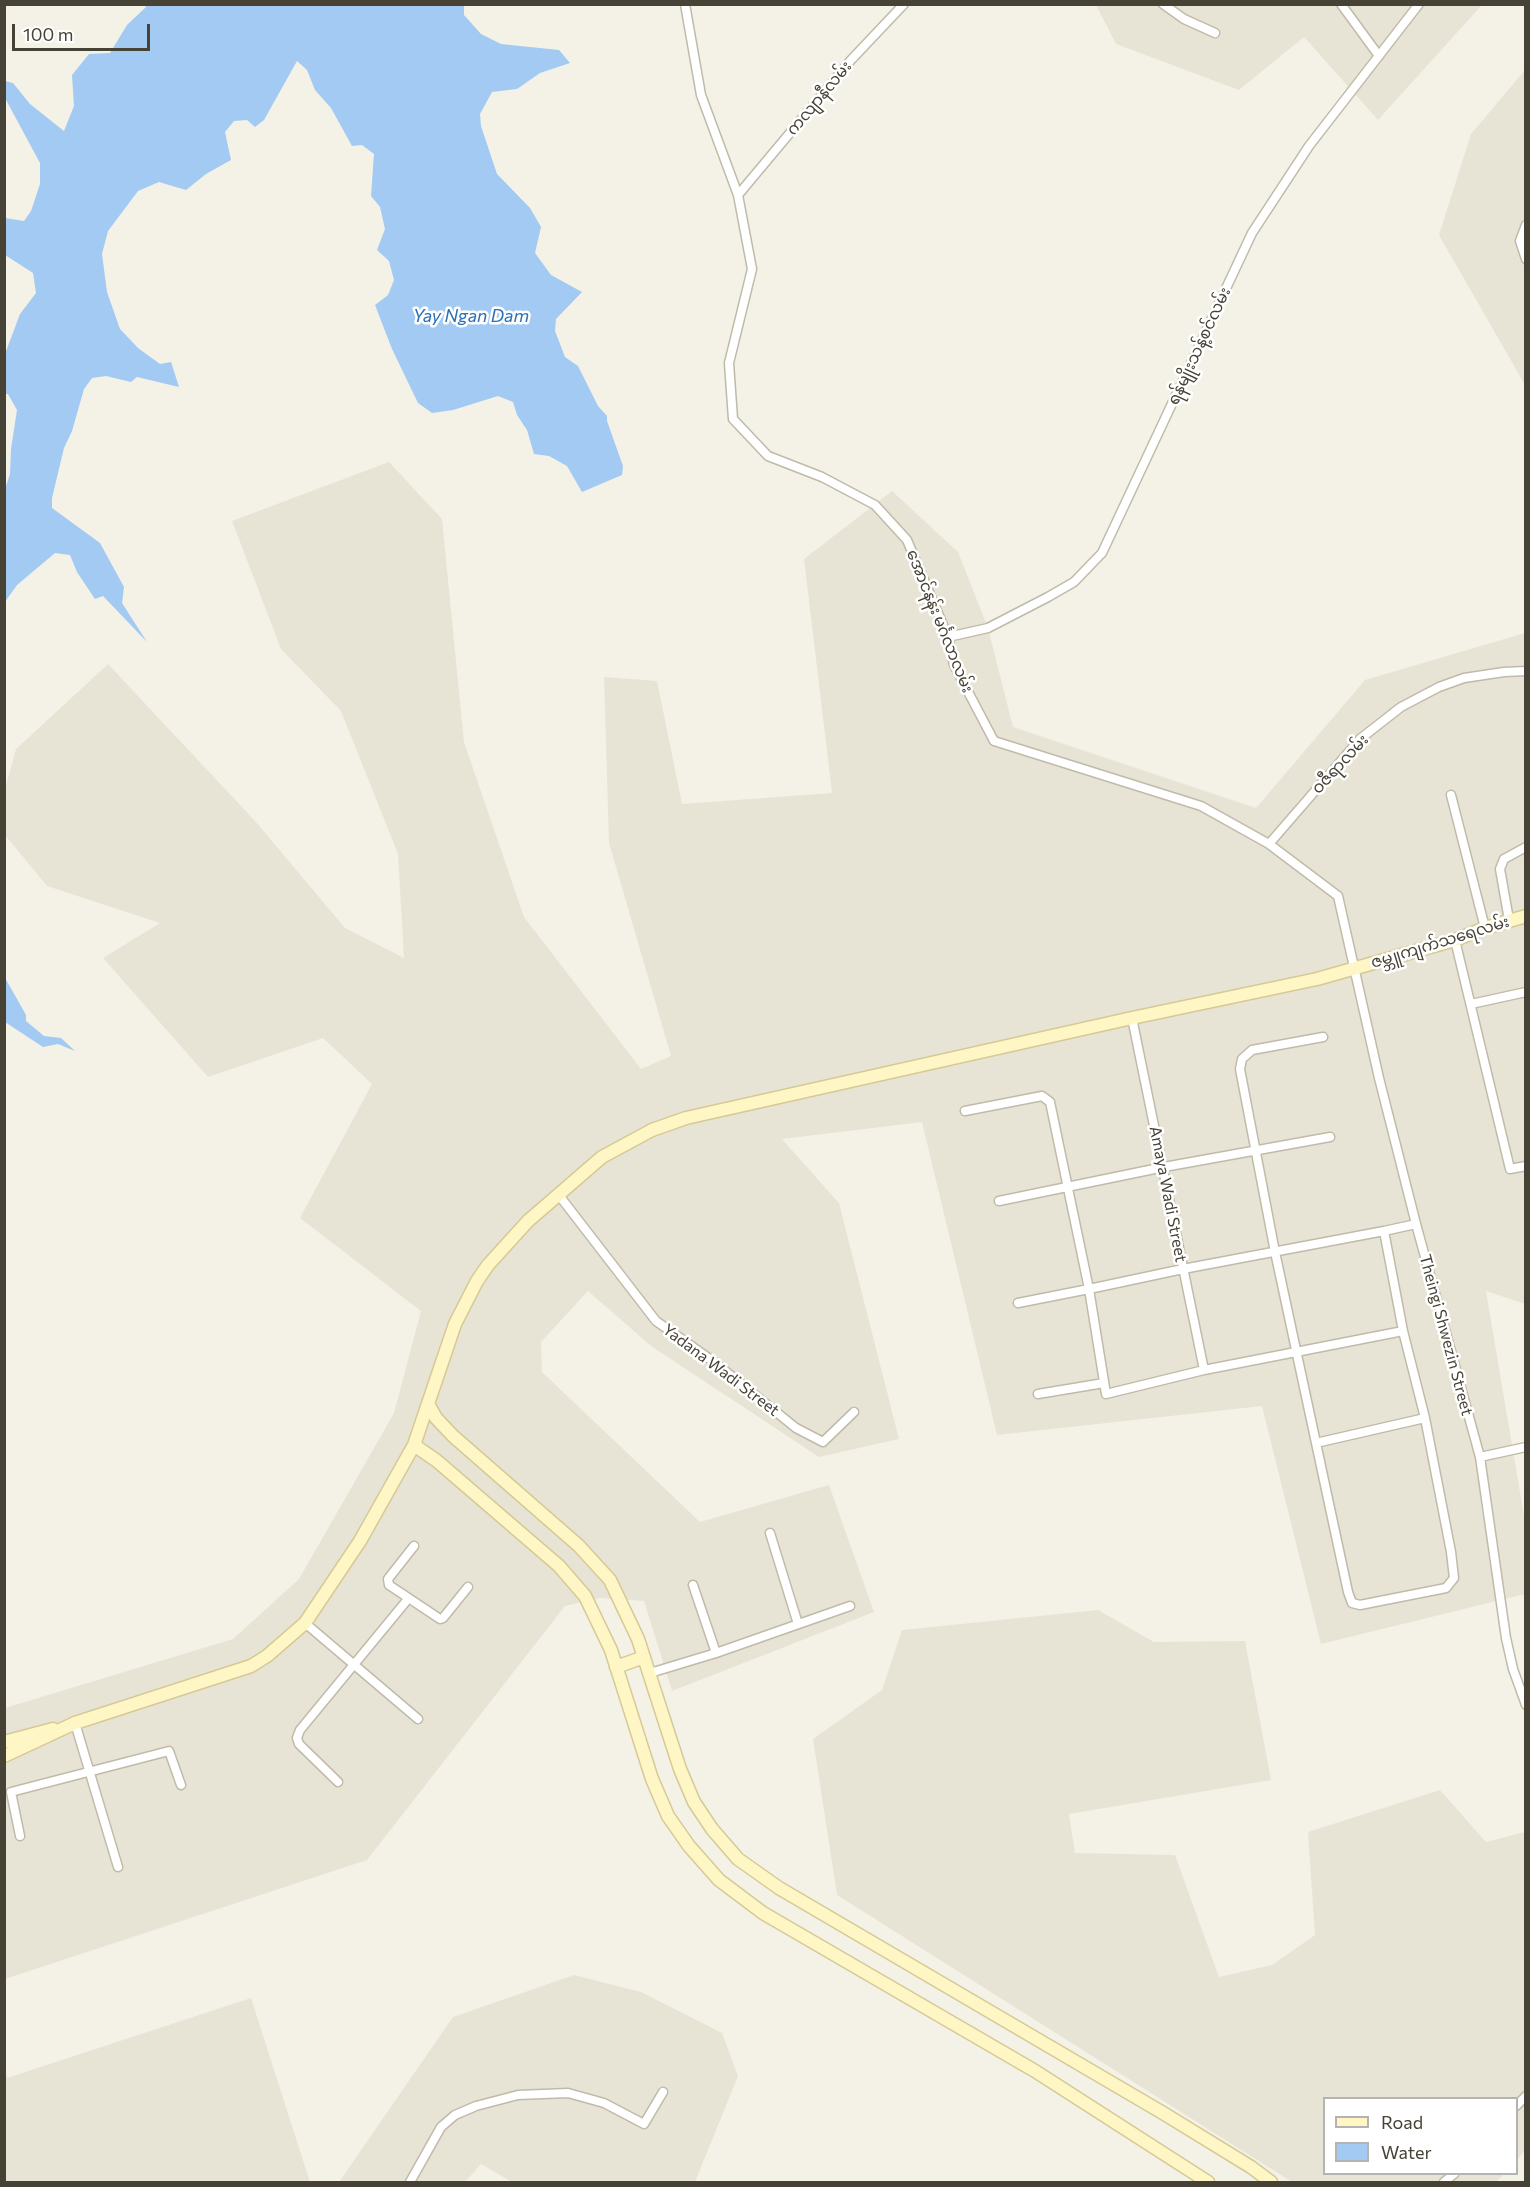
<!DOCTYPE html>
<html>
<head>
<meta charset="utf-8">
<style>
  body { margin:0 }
  #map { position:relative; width:1530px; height:2187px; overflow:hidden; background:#f4f1e7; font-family:Commissioner,sans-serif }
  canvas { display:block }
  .frame { position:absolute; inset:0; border:6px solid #474236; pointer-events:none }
  .legend { position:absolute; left:1323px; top:2097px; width:195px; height:78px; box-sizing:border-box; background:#fff; border:2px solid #b5b3af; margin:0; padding:8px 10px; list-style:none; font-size:18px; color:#474236 }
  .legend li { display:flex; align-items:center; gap:12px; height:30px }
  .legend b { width:30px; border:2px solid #b5b3af }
  .scale { position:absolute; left:12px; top:24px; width:138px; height:27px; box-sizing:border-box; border:3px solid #474236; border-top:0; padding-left:8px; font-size:18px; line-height:21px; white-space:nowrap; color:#474236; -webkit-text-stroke:4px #fff; paint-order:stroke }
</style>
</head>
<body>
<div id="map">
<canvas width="1530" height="2187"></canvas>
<div class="frame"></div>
<ul class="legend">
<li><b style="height:8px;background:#fff6c6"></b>Road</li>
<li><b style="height:16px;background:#a2caf2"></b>Water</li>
</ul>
<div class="scale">100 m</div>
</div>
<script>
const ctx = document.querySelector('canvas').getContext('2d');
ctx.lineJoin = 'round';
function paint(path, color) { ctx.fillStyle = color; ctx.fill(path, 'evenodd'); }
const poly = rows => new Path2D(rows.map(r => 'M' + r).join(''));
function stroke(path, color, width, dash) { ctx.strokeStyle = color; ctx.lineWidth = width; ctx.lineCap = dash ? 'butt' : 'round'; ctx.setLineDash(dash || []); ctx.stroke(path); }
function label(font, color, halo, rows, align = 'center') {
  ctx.font = font + ' Commissioner,"Noto Sans Myanmar",sans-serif'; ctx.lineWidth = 5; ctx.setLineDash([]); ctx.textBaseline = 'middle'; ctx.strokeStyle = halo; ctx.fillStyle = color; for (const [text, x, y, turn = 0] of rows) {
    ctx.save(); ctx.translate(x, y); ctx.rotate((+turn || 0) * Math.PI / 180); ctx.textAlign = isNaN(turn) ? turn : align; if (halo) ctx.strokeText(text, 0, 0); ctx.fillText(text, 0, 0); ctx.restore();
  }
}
paint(poly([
  [1096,5,1482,5,1378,120,1304,37,1239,90,1116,44],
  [1525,70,1525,385,1439,235,1471,134],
  [389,462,442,519,464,742,524,917,641,1069,671,1056,609,843,604,677,657,681,682,804,832,793,804,559,892,491,958,552,988,628,1013,727,1256,808,1365,680,1525,633,1525,1304,1486,1291,1525,1522,1525,1594,1321,1644,1262,1406,997,1435,922,1122,782,1139,839,1203,899,1439,819,1457,651,1346,588,1291,541,1342,542,1372,700,1522,829,1485,874,1612,672,1691,644,1601,600,1598,565,1606,367,1860,5,1979,5,1708,233,1639,299,1579,394,1413,421,1311,300,1218,372,1084,323,1038,208,1077,103,958,160,923,47,886,5,835,5,789,16,749,108,664,256,822,345,928,404,958,398,854,341,711,281,649,232,521],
  [1098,1610,1154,1642,1245,1641,1271,1780,1069,1814,1075,1853,1175,1855,1219,1977,1272,1965,1315,1935,1308,1832,1440,1790,1486,1842,1525,1832,1525,2150,1517,2160,1516,2098,1324,2098,1324,2174,1504,2174,1496,2182,1292,2182,837,1895,813,1739,882,1690,902,1630],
  [574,1975,641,1992,722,2033,738,2076,695,2182,512,2182,481,2164,465,2182,339,2182,453,2017],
  [251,1998,310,2182,5,2182,5,2067,7,2078]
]), '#e8e4d5');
paint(poly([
  [145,5,464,5,464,15,481,34,501,44,559,50,570,63,540,73,517,89,492,92,480,114,481,126,497,174,530,208,541,227,535,253,551,275,582,292,556,319,555,331,565,357,578,366,598,406,607,416,607,421,623,466,622,475,582,492,567,466,549,456,534,454,527,430,517,415,513,402,498,396,453,410,432,413,418,403,392,349,375,305,388,295,394,280,389,261,377,250,385,229,380,207,371,196,374,154,362,145,352,146,331,108,315,90,307,70,297,61,264,120,255,127,247,120,234,121,225,132,231,160,206,174,186,190,159,182,138,191,108,231,102,254,107,292,120,329,138,348,160,364,171,362,179,387,137,377,131,382,106,376,92,378,84,389,72,431,64,448,52,498,52,508,100,543,124,587,122,603,147,642,103,596,95,599,77,572,70,555,55,553,17,585,5,602,5,489,10,474,11,449,17,410,8,394,5,394,5,354,20,314,36,293,33,273,5,255,5,218,24,221,31,211,40,184,40,163,5,98,5,81,13,83,30,104,64,131,74,106,72,75,89,54,110,53,127,25,146,7],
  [4,976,26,1015,26,1021,44,1036,61,1038,75,1051,58,1044,43,1047,5,1022]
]), '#a2caf2');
const street = poly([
  [685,4,701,95,738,195,752,269,729,363,733,419,768,456,822,477,875,505,907,540,948,637,954,665,994,741,1201,806,1269,844,1338,896,1379,1078,1416,1224,1480,1457,1506,1638,1513,1669,1526,1705],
  [1163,4,1184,19,1215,33],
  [1341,4,1379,56],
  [738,195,851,60,904,4],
  [1526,225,1520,241,1526,259],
  [948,637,988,628,1048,597,1074,582,1102,553,1252,233,1309,146,1419,4],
  [1451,795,1485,928],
  [1269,844,1360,739,1401,707,1439,687,1464,678,1504,672,1526,671],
  [1509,920,1500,869,1504,859,1526,847],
  [1455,940,1510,1169,1526,1166],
  [1471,1004,1526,992],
  [1132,1018,1204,1370],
  [1323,1037,1252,1050,1242,1059,1240,1069,1275,1252,1348,1592,1352,1603,1360,1605,1446,1588,1454,1578,1451,1552,1425,1418,1403,1331],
  [965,1111,1042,1096,1050,1102,1089,1289,1106,1394,1204,1370,1403,1331,1384,1231,1183,1269,1089,1289,1018,1303],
  [558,1194,656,1321,714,1362,796,1428,823,1442,854,1412],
  [999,1201,1164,1167,1330,1137],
  [1384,1231,1416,1224],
  [1038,1394,1104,1383],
  [1316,1443,1425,1418],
  [1480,1457,1526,1447],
  [770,1533,798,1624],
  [414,1546,388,1579,389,1585,440,1619,443,1618,468,1587],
  [693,1585,716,1653],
  [305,1623,418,1719],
  [650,1673,716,1653,850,1606],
  [75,1723,118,1867],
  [338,1782,299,1744,297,1738,300,1730,408,1599],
  [20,1836,11,1792,169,1751,181,1785],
  [1516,2106,1526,2096],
  [410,2182,441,2127,455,2115,476,2106,518,2095,568,2093,604,2103,644,2124,663,2092],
  [1444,2182,1454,2174]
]);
const secondary = poly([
  [428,1404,436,1418,453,1436,579,1546,610,1580,638,1639,680,1769,694,1802,712,1829,738,1859,779,1888,1163,2113,1251,2167,1271,2182],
  [414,1445,437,1461,559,1566,585,1596,611,1650,652,1779,668,1816,689,1846,719,1880,763,1913,1035,2071,1208,2182],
  [616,1667,644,1657],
  [4,1742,53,1729],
  [4,1756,75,1723,251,1666,267,1656,305,1623,360,1541,414,1445,455,1324,477,1281,488,1265,528,1221,602,1157,652,1130,686,1118,1132,1018,1317,979,1455,940,1485,928,1526,916]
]);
stroke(street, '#c0baa9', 11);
stroke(secondary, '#d5ca96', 15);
stroke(street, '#fff', 8);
stroke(secondary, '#fff6c6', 12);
label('16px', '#474236', '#fff', [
  ["ကလျာနီလမ်း",819,98,-50],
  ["ရန်မျိုးသန့်စင်လမ်း",1199,346,-65],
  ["အောင်နန်း မင်္ဂလာလမ်း",940,621,68],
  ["ဝဇီရာလမ်း",1340,764,-47],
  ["ဇမ္ဘူကျက်သရေလမ်း",1440,942,-17],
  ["Amaya Wadi Street",1168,1194,79],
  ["Theingi Shwezin Street",1446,1335,75],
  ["Yadana Wadi Street",721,1370,37]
]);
label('italic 18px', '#2c6fb6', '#fff', [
  ["Yay Ngan Dam",471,316]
]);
</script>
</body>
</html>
